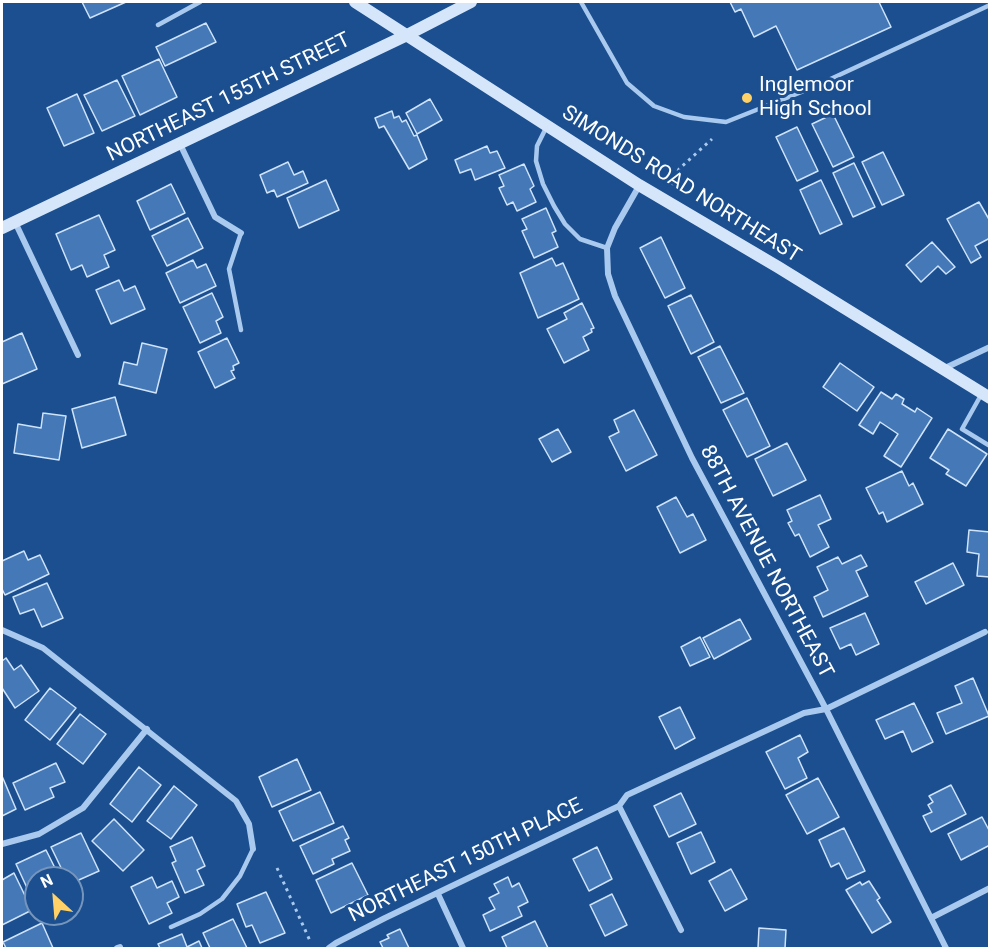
<!DOCTYPE html>
<html>
<head>
<meta charset="utf-8">
<style>
  body { margin:0 }
  #map { position:relative; width:991px; height:950px; overflow:hidden; background:#1b4f8f; font-family:Roboto,sans-serif }
  canvas { display:block }
  .frame { position:absolute; inset:0; border:3px solid #fff; pointer-events:none }
  .north { position:absolute; left:24px; top:866px; width:60px; height:60px; box-sizing:border-box; background:#1b4f8f; border:2px solid #7695bc; border-radius:50%; rotate:334deg; font-size:16px; font-weight:700; line-height:24px; text-align:center; color:#fff }
  .north::after { content:''; display:block; margin:auto; width:21px; height:27px; background:#ffd166; clip-path:polygon(50% 0,100% 100%,50% 72%,0 100%) }
</style>
</head>
<body>
<div id="map">
<canvas width="991" height="950"></canvas>
<div class="frame"></div>
<div class="north">N</div>
</div>
<script>
const ctx = document.querySelector('canvas').getContext('2d');
ctx.lineJoin = 'round';
function paint(path, color) { ctx.fillStyle = color; ctx.fill(path, 'evenodd'); }
const poly = rows => new Path2D(rows.map(r => 'M' + r).join(''));
function stroke(path, color, width, dash) { ctx.strokeStyle = color; ctx.lineWidth = width; ctx.lineCap = dash ? 'butt' : 'round'; ctx.setLineDash(dash || []); ctx.stroke(path); }
function label(font, color, halo, rows, align = 'center') {
  ctx.font = font + ' Roboto,sans-serif'; ctx.lineWidth = 6; ctx.setLineDash([]); ctx.textBaseline = 'middle'; ctx.strokeStyle = halo; ctx.fillStyle = color; for (const [text, x, y, turn = 0] of rows) {
    ctx.save(); ctx.translate(x, y); ctx.rotate((+turn || 0) * Math.PI / 180); ctx.textAlign = isNaN(turn) ? turn : align; if (halo) ctx.strokeText(text, 0, 0); ctx.fillText(text, 0, 0); ctx.restore();
  }
}
const building = poly([
  [82,2,126,2,90,18,82,2],
  [730,2,879,2,891,27,797,70,776,26,754,37,741,9,735,12,730,2],
  [206,23,216,42,165,66,156,47,206,23],
  [159,59,177,97,140,115,122,76,159,59],
  [117,80,135,116,102,131,84,95,117,80],
  [77,94,94,133,64,146,47,108,77,94],
  [430,99,442,120,417,134,406,113,430,99],
  [392,111,394,118,399,116,402,122,406,120,414,136,417,135,427,159,409,169,384,126,379,128,375,118,392,111],
  [833,114,854,157,833,167,812,124,833,114],
  [797,127,818,171,797,181,776,137,797,127],
  [487,146,490,153,497,151,505,168,475,180,471,169,460,173,455,160,487,146],
  [883,152,904,195,882,205,862,162,883,152],
  [288,162,294,175,303,171,308,183,277,197,274,190,267,193,260,175,288,162],
  [854,163,875,207,853,217,833,173,854,163],
  [524,164,534,186,530,189,536,202,517,211,513,202,507,205,499,188,504,186,499,175,524,164],
  [326,180,339,210,299,228,287,198,326,180],
  [821,180,842,224,820,234,800,190,821,180],
  [171,184,185,213,150,230,137,201,171,184],
  [979,202,990,221,990,238,975,246,981,257,971,263,947,219,979,202],
  [546,208,556,231,552,233,558,247,534,258,522,231,527,229,522,219,546,208],
  [99,215,115,250,104,255,109,267,87,277,82,265,71,270,56,234,99,215],
  [188,218,203,248,167,266,152,236,188,218],
  [661,237,685,288,665,298,640,248,661,237],
  [932,242,955,267,946,274,938,266,921,282,906,265,932,242],
  [552,258,556,266,563,263,579,299,538,318,520,273,552,258],
  [193,260,197,268,206,264,216,286,180,303,166,273,193,260],
  [119,280,124,291,135,286,145,309,111,324,96,290,119,280],
  [212,293,223,317,216,321,221,333,200,343,183,307,212,293],
  [691,295,714,342,691,354,668,306,691,295],
  [582,303,594,328,591,329,592,332,583,337,589,350,564,363,547,329,567,319,564,313,582,303],
  [22,333,37,369,2,384,2,342,22,333],
  [227,338,239,363,233,366,234,370,231,371,235,378,215,388,198,352,227,338],
  [142,343,167,349,156,393,119,384,124,362,137,365,142,343],
  [720,346,744,393,721,403,698,357,720,346],
  [840,363,874,387,857,411,823,387,840,363],
  [881,392,892,399,896,394,904,399,902,404,915,412,917,408,932,418,901,467,884,456,898,434,880,422,873,434,859,425,881,392],
  [115,397,126,435,82,448,72,409,115,397],
  [747,398,770,446,747,457,723,410,747,398],
  [634,410,657,455,626,471,609,437,619,432,614,420,634,410],
  [43,413,66,416,59,460,14,453,18,424,41,428,43,413],
  [558,429,571,452,552,462,539,439,558,429],
  [948,429,987,454,966,486,946,474,949,470,930,458,948,429],
  [787,443,806,480,773,496,755,459,787,443],
  [902,471,909,486,913,483,923,504,887,522,883,512,879,514,866,488,902,471],
  [820,495,831,519,818,525,829,547,810,557,799,534,795,536,788,523,792,521,787,510,820,495],
  [676,497,687,517,693,514,706,540,680,553,657,507,676,497],
  [969,530,990,532,990,577,977,576,979,554,967,552,969,530],
  [24,551,28,560,40,555,49,574,5,595,2,589,2,561,24,551],
  [861,555,867,566,856,571,868,596,823,617,814,597,828,590,817,567,838,557,842,564,861,555],
  [953,563,964,585,926,604,915,582,953,563],
  [47,583,63,618,42,627,34,609,20,614,13,597,47,583],
  [865,613,879,644,856,655,851,644,840,649,830,628,865,613],
  [740,619,751,639,714,659,703,638,740,619],
  [700,637,710,657,690,666,681,647,700,637],
  [6,658,14,670,21,665,39,691,15,708,2,688,2,661,6,658],
  [973,678,989,716,946,734,937,713,962,703,955,686,973,678],
  [50,688,76,708,50,740,25,720,50,688],
  [914,703,933,742,912,752,903,731,885,739,876,720,914,703],
  [680,707,695,738,675,749,659,717,680,707],
  [80,714,106,734,83,764,57,744,80,714],
  [800,735,808,752,798,758,807,778,785,789,766,752,800,735],
  [297,759,311,790,272,807,259,777,297,759],
  [56,763,65,782,50,788,54,797,25,810,13,783,56,763],
  [139,767,161,785,132,822,110,804,139,767],
  [2,776,16,809,2,816,2,776],
  [818,778,839,817,807,834,786,795,818,778],
  [951,785,966,814,931,832,923,816,932,812,928,805,933,802,929,796,951,785],
  [174,786,197,805,171,839,147,821,174,786],
  [320,792,334,823,293,841,279,811,320,792],
  [681,793,696,824,669,837,654,806,681,793],
  [982,817,990,832,990,845,961,860,948,834,982,817],
  [114,819,144,850,123,871,92,841,114,819],
  [343,826,349,838,345,840,350,851,332,859,334,864,313,874,300,846,343,826],
  [844,828,865,871,847,879,839,863,831,867,819,840,844,828],
  [701,832,715,862,691,874,677,843,701,832],
  [81,833,99,871,72,883,72,878,66,878,51,847,81,833],
  [192,837,205,866,197,870,204,885,185,893,172,863,176,861,170,847,192,837],
  [597,847,612,879,589,891,573,859,597,847],
  [46,850,60,878,36,878,36,902,34,903,16,864,46,850],
  [352,863,368,895,331,913,316,880,352,863],
  [731,869,747,899,725,911,709,881,731,869],
  [14,873,32,910,2,925,2,880,14,873],
  [152,877,157,888,172,881,179,897,167,903,172,913,149,924,131,887,152,877],
  [508,877,512,887,519,883,528,902,518,907,522,916,490,931,483,915,495,909,489,898,499,893,494,884,508,877],
  [869,881,880,898,877,900,891,922,872,933,846,890,860,882,862,885,869,881],
  [266,892,285,933,260,943,252,925,246,927,237,904,266,892],
  [612,894,627,925,605,936,590,905,612,894],
  [233,919,247,948,210,948,203,933,233,919],
  [535,921,548,948,507,948,502,937,535,921],
  [42,923,53,948,6,948,3,942,42,923],
  [759,928,786,930,785,948,758,948,759,928],
  [400,929,409,948,381,948,383,948,380,942,389,938,387,935,400,929],
  [182,934,187,947,199,941,202,948,160,948,158,944,182,934]
]);
paint(building, '#4478b7');
stroke(building, '#cfe3fa', 1.5);
stroke(poly([
  [672,185,679,169,712,139],
  [277,868,311,943]
]), '#a9c9ee', 3, [3, 4.5]);
stroke(poly([
  [581,2,627,83,654,106,684,117,726,122,809,89,990,5],
  [158,25,200,2],
  [546,128,537,146,536,161,543,184,554,206,565,224,580,239,607,248],
  [241,330,229,269,241,233],
  [981,395,962,429,990,446],
  [171,927,200,914,222,899,240,876,253,849]
]), '#a9c9ee', 4.5);
stroke(poly([
  [180,144,215,217,241,233],
  [639,186,615,228,607,248,608,274,615,296,692,458,826,709,946,948],
  [15,222,78,355],
  [945,368,990,347],
  [2,630,43,648,236,801,249,824,253,849],
  [619,806,681,930],
  [2,844,39,834,83,808,147,729],
  [438,894,463,948],
  [931,918,990,888],
  [117,948,120,947],
  [329,948,336,943,385,918,619,806,627,795,804,713,826,709,985,632]
]), '#a9c9ee', 6);
stroke(poly([
  [355,2,639,185,778,267,990,398],
  [2,228,407,35,471,2]
]), '#d6e6fa', 12);
for (const [x, y, r, color] of [
  [747,98,6,"#ffd166"]
]) { const dot = new Path2D(); dot.arc(x, y, r, 0, 2 * Math.PI); ctx.fillStyle = color; ctx.fill(dot); stroke(dot, '#1b4f8f', 2); }
label('21px', '#fff', '#1b4f8f', [
  ["Inglemoor",759,86],
  ["High School",759,110]
], 'left');
label('21px', '#fff', '#1b4f8f', [
  ["NORTHEAST 155TH STREET",229,98,-26],
  ["SIMONDS ROAD NORTHEAST",681,185,32],
  ["88TH AVENUE NORTHEAST",766,562,62],
  ["NORTHEAST 150TH PLACE",466,861,-26]
]);
</script>
</body>
</html>
